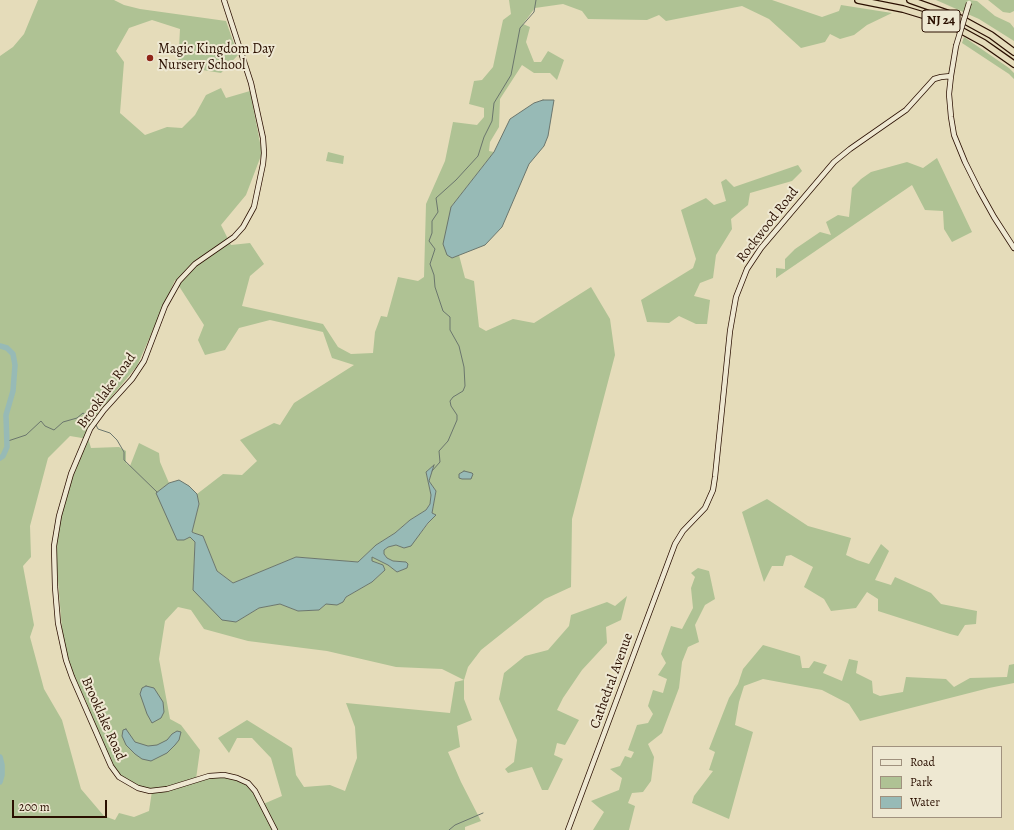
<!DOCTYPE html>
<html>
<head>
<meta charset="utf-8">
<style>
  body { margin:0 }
  #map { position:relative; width:1014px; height:830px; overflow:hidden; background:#e5dcba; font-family:Alegreya,serif }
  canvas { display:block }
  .legend { position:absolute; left:872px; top:746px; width:130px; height:72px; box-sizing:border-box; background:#eee8d2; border:1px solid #a0917e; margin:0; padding:5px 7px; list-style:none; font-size:12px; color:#2a0f00 }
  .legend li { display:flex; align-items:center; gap:8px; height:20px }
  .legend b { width:20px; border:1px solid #a0917e }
  .scale { position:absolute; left:12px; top:800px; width:95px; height:18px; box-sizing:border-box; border:2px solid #2a0f00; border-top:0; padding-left:5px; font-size:12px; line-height:14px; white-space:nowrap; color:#2a0f00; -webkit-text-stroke:3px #eee8d2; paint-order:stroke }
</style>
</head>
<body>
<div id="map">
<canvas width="1014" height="830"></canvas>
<ul class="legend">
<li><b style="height:5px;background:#eee8d2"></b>Road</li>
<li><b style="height:11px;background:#afc294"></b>Park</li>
<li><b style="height:11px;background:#97bab6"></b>Water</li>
</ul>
<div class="scale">200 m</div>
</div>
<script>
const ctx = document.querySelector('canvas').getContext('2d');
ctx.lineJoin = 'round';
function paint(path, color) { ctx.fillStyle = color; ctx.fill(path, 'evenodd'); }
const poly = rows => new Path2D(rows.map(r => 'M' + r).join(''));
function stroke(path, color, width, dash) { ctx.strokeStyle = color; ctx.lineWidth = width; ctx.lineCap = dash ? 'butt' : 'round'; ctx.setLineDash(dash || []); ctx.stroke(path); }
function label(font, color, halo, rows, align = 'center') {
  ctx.font = font + ' Alegreya,serif'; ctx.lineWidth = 4; ctx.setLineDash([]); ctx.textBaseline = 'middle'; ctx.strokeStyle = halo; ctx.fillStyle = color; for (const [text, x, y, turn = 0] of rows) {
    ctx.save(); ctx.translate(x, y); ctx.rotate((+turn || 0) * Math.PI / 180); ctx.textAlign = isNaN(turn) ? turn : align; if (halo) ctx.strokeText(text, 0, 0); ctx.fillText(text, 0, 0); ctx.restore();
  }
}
paint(poly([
  [38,0,114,0,124,5,140,9,226,21,238,55,221,73,178,66,180,29,152,20,129,28,116,51,124,62,120,113,145,135,167,127,182,128,195,115,206,95,221,88,226,98,250,91,262,153,246,195,221,225,231,245,250,243,264,264,250,276,242,306,323,324,338,347,351,354,373,353,375,332,381,316,387,317,398,277,418,281,424,277,426,204,445,161,453,122,477,125,484,117,484,108,469,104,474,81,482,80,493,67,503,20,511,14,509,0,772,0,822,17,839,11,841,5,892,13,867,25,854,35,840,39,830,34,825,42,801,48,769,19,742,6,666,21,659,15,647,20,588,19,582,11,563,4,535,8,523,24,530,27,526,42,534,62,541,62,548,51,564,60,557,80,550,73,534,73,522,65,500,99,499,127,490,142,489,151,494,152,451,207,452,258,459,255,465,278,474,281,479,327,486,331,513,319,534,323,591,287,610,319,615,355,572,519,571,587,545,599,481,650,468,667,464,680,464,699,472,720,457,726,460,747,448,752,461,782,481,821,465,827,465,830,0,830,0,56,13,47,24,34],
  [175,280,204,325,198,340,205,355,225,350,239,328,270,320,323,332,332,358,354,365,294,403,280,425,274,423,240,440,257,461,242,475,223,474,197,494,199,504,192,532,194,533,203,536,217,571,233,583,296,557,358,562,376,545,395,533,410,520,426,510,430,504,431,495,426,472,433,466,429,481,436,491,432,513,435,515,420,534,404,548,396,545,388,547,384,550,384,554,387,558,393,561,406,562,407,568,397,572,388,565,372,557,372,561,383,565,385,570,372,582,346,597,345,599,333,604,326,604,319,610,298,611,280,604,259,608,236,622,193,590,195,542,190,537,157,492,169,483,160,462,159,453,139,443,130,466,126,463,126,451,119,447,91,448,88,438,92,422,94,418,137,366],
  [70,436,88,439,71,481,60,520,57,546,57,569,63,641,72,671,86,701,113,768,128,784,152,791,149,811,134,817,119,813,115,820,104,816,81,789,62,720,44,689,30,637,34,625,23,566,31,557,30,526,48,458],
  [178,607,191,610,204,629,248,641,327,651,396,667,442,669,464,680,455,682,450,713,346,703,355,727,357,758,345,791,330,785,304,787,296,775,292,748,247,720,218,738,229,753,237,738,252,738,271,758,282,796,261,805,251,786,241,780,221,775,196,779,200,750,181,725,170,719,159,659,165,621],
  [936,0,970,0,977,1,995,16,1010,23,1014,28,1014,41,979,19],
  [988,0,1014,0,1014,11,1010,13,1003,12],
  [964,37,1009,68,1014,73,1014,79,1009,74,962,43],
  [328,152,344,156,343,164,326,161],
  [937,158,972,232,952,242,944,229,943,211,925,210,912,185,776,278,776,268,785,269,785,259,795,249,820,232,831,235,826,222,838,215,849,217,852,188,861,179,871,172,907,162,923,168],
  [798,165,802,171,792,181,750,193,748,205,731,219,732,229,716,255,713,278,700,283,694,296,710,300,707,324,696,324,679,316,669,323,647,322,641,300,693,268,696,259,681,210,706,198,714,205,726,201,721,182,726,179,734,187],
  [767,499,808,526,851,538,846,555,857,560,869,564,881,544,889,551,875,580,891,585,895,577,931,593,941,604,977,611,976,624,965,625,958,636,950,634,878,611,878,599,867,592,856,608,831,611,824,599,804,587,813,567,791,555,786,556,783,566,772,566,764,582,742,512],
  [698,568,709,571,715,599,705,605,695,625,699,642,688,647,682,662,679,688,662,733,648,744,654,757,651,781,643,792,632,793,628,803,635,806,629,830,593,830,604,812,591,801,619,790,622,778,610,769,620,766,625,756,631,758,634,752,628,750,637,725,648,723,653,714,648,706,653,690,663,693,667,679,658,675,666,663,661,654,671,626,682,629,693,608,691,588,695,577,691,573],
  [627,596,621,620,606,627,607,643,582,670,563,698,557,710,579,720,565,745,557,743,554,755,563,759,548,790,542,790,532,767,508,773,505,769,514,762,517,740,499,699,504,673,525,656,548,650,569,626,571,615,607,602,615,606],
  [763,645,800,656,802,668,809,668,814,661,827,665,823,673,842,681,849,659,858,661,856,673,872,681,873,693,880,696,903,692,906,677,946,679,954,687,970,678,1007,677,1009,665,1014,664,1014,683,989,688,860,721,849,704,822,690,763,679,744,686,739,702,735,725,753,732,729,819,692,803,694,796,713,771,709,770,715,752,709,749,729,698,738,684,743,669]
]), '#afc294');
const water = poly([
  [543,100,554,100,548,136,544,146,529,164,502,227,485,245,452,258,447,255,443,244,451,207,494,152,510,119,534,103,543,100],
  [434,465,429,481,436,491,432,513,436,515,428,523,411,546,404,548,396,545,388,547,384,550,384,554,387,558,393,561,406,562,408,564,407,568,397,572,388,565,372,557,372,561,383,565,385,570,372,582,346,597,343,602,337,605,326,604,319,610,298,611,280,604,259,608,236,622,222,620,193,590,195,542,190,537,184,540,177,540,156,493,169,483,179,480,189,486,197,494,199,504,192,532,194,533,203,536,217,571,233,583,296,557,358,562,376,545,395,533,410,520,426,510,430,504,431,495,426,472,434,465],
  [464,471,472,473,473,474,471,479,462,479,459,478,459,474,464,471],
  [146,686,154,688,163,702,164,712,161,718,152,723,147,714,140,694,142,688,146,686],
  [126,729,135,742,148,746,157,745,167,740,172,734,177,731,181,732,179,740,175,745,167,753,151,761,142,759,135,754,126,745,122,736,123,730,126,729]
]);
paint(water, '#97bab6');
stroke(water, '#6b766d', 1);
stroke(poly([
  [96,425,98,429,110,433,117,440,124,452,124,460,157,492],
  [8,441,26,435,41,421,45,426,54,430,63,422,77,418,83,413,94,420],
  [432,471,440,462,439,451,448,441,457,420,457,415,451,406,450,401,453,397,463,391,465,386,464,367,459,346,450,330,450,317,443,311,435,287,434,275,430,264,435,249,429,241,432,233,432,221,438,212,436,198,456,180,478,156,484,137,492,121,494,103,511,75,520,28,534,12,536,0],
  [449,830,455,825,483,813]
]), '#6b766d', 1);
stroke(poly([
  [0,346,7,348,13,354,15,365,13,391,6,415,7,447,3,456,0,458],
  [0,757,2,765,2,775,0,782]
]), '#97bab6', 5.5);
const secondary = poly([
  [224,0,251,83,263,138,264,153,263,164,254,207,243,227,234,237,195,264,179,281,165,306,144,361,132,379,104,410,90,429,71,474,59,516,54,546,55,587,58,623,66,660,72,677,111,766,119,777,138,788,150,791,167,789,209,776,224,775,237,778,248,783,255,791,275,830],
  [956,46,951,76,949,94,951,117,954,135,965,162,979,190,994,217,1014,248],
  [568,830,675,544,683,531,705,508,713,490,715,477,730,331,736,297,747,269,761,248,834,162,850,149,906,110,934,79,941,77,951,76]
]);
const highway = poly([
  [858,0,903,9,936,19,953,26,984,43,1014,64],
  [910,0,958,17,991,35,1014,52]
]);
stroke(secondary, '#2a0f00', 6);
stroke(highway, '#2a0f00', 8);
stroke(secondary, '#eee8d2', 4.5);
stroke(highway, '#e5dcba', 5.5);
const secondaryBridge = poly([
  [956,46,969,3]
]);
stroke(secondaryBridge, '#2a0f00', 6, []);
stroke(secondaryBridge, '#eee8d2', 4.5);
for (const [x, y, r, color] of [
  [150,58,4,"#8f2418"]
]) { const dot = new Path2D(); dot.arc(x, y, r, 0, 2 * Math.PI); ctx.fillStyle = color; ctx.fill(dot); stroke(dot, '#eee8d2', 1.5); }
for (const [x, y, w] of [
  [941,21,38]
]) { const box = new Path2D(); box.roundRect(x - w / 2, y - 11, w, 22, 3); ctx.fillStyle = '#eee8d2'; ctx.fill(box); stroke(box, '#2a0f00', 1); }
label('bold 13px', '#2a0f00', null, [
  ["NJ 24",941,21]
]);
label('14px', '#2a0f00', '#eee8d2', [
  ["Magic Kingdom Day",158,50],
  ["Nursery School",158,66]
], 'left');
label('14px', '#2a0f00', '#eee8d2', [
  ["Rockwood Road",768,225,-52],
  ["Brooklake Road",107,391,-54],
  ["Cathedral Avenue",612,681,-70],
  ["Brooklake Road",103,719,66]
]);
</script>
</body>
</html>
